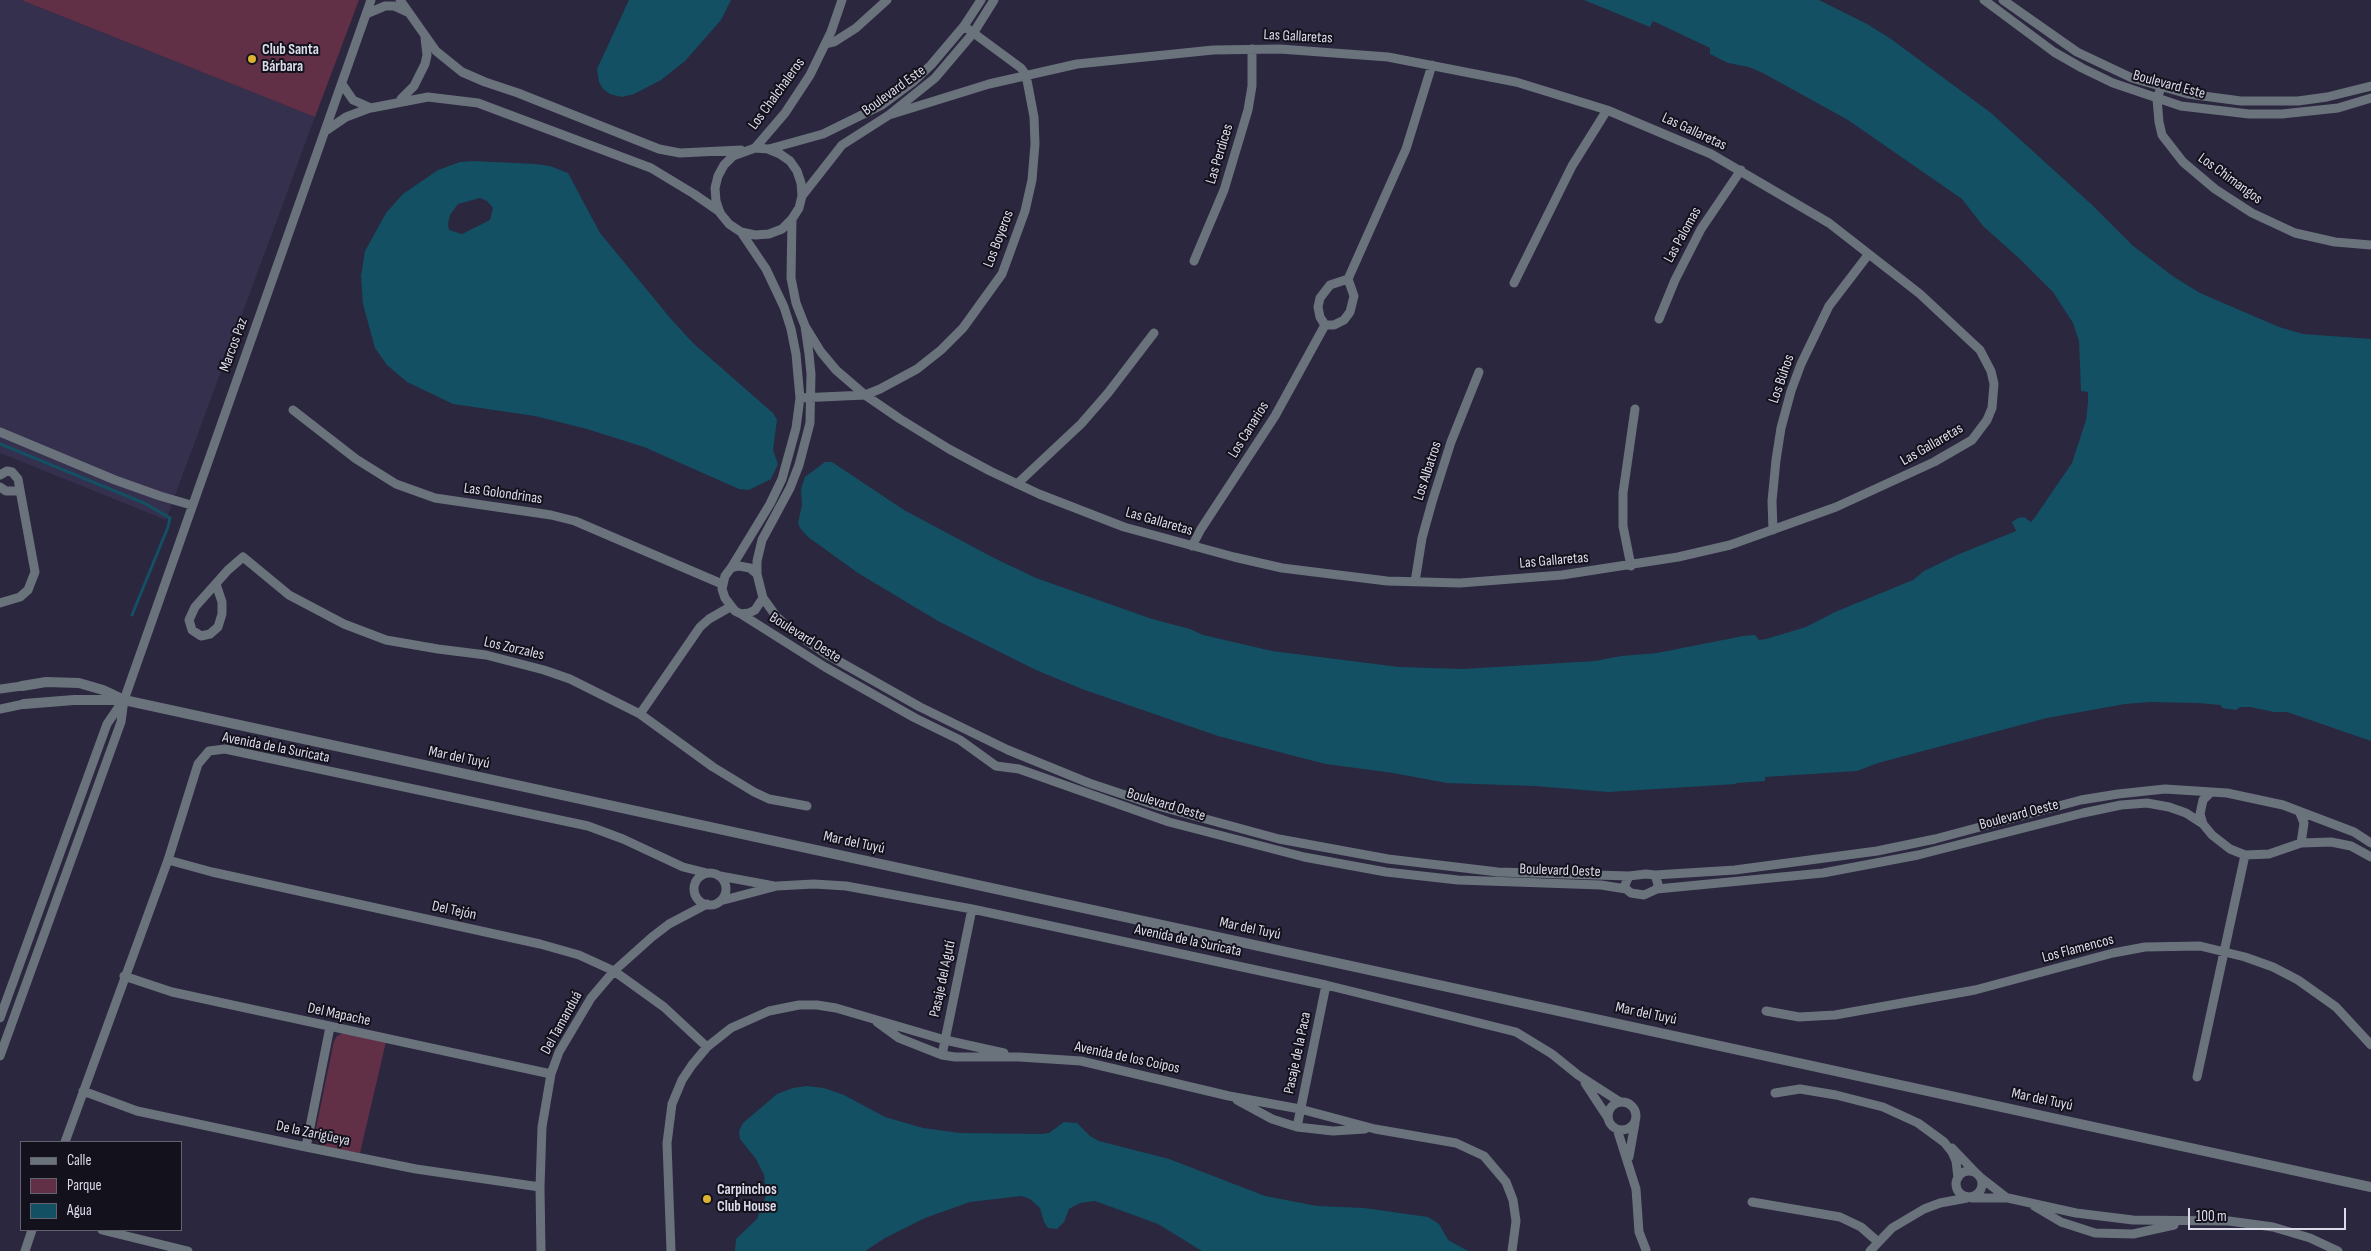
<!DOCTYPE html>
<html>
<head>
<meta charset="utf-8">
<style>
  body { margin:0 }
  #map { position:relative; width:2371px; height:1251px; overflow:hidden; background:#2a273e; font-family:"Sofia Sans Condensed",sans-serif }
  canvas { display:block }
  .legend { position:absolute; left:20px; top:1141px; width:162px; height:90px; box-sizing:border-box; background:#13121c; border:1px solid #63626e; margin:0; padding:6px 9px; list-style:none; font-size:15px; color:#dcdbea }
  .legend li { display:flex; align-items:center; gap:10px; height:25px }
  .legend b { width:25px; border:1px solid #63626e }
  .scale { position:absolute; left:2188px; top:1208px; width:158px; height:22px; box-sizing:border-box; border:2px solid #dcdbea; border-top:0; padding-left:6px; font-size:15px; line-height:18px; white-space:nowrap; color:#dcdbea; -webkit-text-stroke:4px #13121c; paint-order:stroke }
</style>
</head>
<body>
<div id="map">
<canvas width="2371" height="1251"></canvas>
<ul class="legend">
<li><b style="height:6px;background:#6a727c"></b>Calle</li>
<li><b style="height:14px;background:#612f46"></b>Parque</li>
<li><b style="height:14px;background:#135064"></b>Agua</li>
</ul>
<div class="scale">100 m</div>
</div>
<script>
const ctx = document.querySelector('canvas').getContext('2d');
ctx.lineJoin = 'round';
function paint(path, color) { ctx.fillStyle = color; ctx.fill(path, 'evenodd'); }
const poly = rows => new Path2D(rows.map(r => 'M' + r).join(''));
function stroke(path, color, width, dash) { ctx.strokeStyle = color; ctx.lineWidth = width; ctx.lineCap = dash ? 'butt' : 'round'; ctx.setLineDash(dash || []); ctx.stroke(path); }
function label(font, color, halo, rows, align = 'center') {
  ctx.font = font + ' "Sofia Sans Condensed",sans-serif'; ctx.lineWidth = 4; ctx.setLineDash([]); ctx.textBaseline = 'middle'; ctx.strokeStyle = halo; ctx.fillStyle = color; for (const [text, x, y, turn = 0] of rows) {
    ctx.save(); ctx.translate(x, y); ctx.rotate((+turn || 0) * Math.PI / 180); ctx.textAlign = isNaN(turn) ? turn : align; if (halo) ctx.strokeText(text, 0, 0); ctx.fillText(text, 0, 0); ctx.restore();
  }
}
paint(poly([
  [0,0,21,0,315,117,166,520,0,453]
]), '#34304d');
paint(poly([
  [21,0,359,0,315,117],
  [343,1033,386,1042,360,1153,324,1147,318,1143,315,1133,334,1041,337,1036]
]), '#612f46');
paint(poly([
  [629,0,731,0,721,20,685,61,661,80,634,94,622,97,610,94,603,89,599,82,597,69],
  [1584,0,1819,0,1867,24,1891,39,1991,113,2091,204,2132,245,2174,277,2200,293,2279,327,2303,334,2371,339,2371,741,2287,712,2274,712,2250,707,2240,707,2236,710,2222,708,2221,705,2198,703,2151,702,2125,704,2047,718,1878,763,1857,771,1765,777,1765,781,1736,783,1736,784,1608,792,1535,786,1447,783,1393,773,1326,764,1306,759,1218,736,1082,689,1036,670,938,621,858,573,808,537,800,528,798,523,802,505,801,489,805,477,825,462,832,462,904,510,992,557,1036,578,1152,619,1190,629,1203,635,1272,651,1399,667,1463,669,1595,661,1621,656,1657,653,1743,636,1755,635,1759,640,1766,639,1806,627,1835,612,1913,580,1924,571,1957,555,2016,531,2012,522,2018,518,2024,517,2031,522,2033,520,2072,463,2086,420,2088,402,2088,392,2081,391,2079,341,2073,323,2053,292,2021,260,1983,226,1962,199,1848,120,1763,73,1749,67,1728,63,1710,54,1710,48,1653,21,1650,27],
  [473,161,536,164,550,166,568,173,600,233,671,319,693,343,773,413,777,420,773,450,778,464,771,479,749,490,739,489,644,447,587,429,535,416,453,404,407,382,387,365,375,348,363,304,361,276,365,251,386,213,403,194,438,170,460,162],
  [480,198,487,201,493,208,490,220,462,234,449,230,448,224,450,215,458,204],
  [807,1086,824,1088,844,1095,885,1117,923,1128,960,1133,1042,1134,1049,1133,1064,1122,1077,1123,1090,1136,1099,1141,1169,1159,1265,1196,1317,1206,1364,1208,1428,1217,1439,1224,1448,1240,1468,1251,1202,1251,1158,1224,1095,1201,1080,1203,1069,1209,1064,1222,1057,1229,1048,1228,1044,1222,1040,1208,1030,1199,1021,1196,970,1202,925,1218,885,1238,865,1251,735,1251,736,1239,757,1219,766,1196,764,1175,756,1159,740,1139,739,1131,743,1123,777,1094,793,1088]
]), '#135064');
stroke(poly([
  [0,444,144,503,170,518,168,527,132,615]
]), '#135064', 3);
stroke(poly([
  [400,0,436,51,462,72,485,82,518,93,659,149,680,153,741,150],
  [1984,0,2054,52,2082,68,2113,83,2181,106,2249,114,2282,114,2338,108,2371,98],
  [2003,0,2077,52,2132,78,2188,94,2241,101,2298,101,2327,97,2371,86],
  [366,14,385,6,394,6,407,12],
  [826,44,834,42,856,28,887,0],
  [342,84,353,100,371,108,428,97,478,103,651,168,694,194,720,212],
  [2161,87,2157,99,2159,122,2162,135,2183,162,2215,189,2252,213,2295,233,2335,242,2371,245],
  [401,99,414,86,425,64,427,55,425,38],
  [327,130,346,117,370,108],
  [755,148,785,113,810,75,831,32,842,0],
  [769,149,823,134,882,105,913,82,931,65,964,26,981,0],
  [802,196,842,145,889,115,935,78,974,32,994,0],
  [1194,261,1224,190,1248,110,1252,86,1252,49],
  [1348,279,1406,149,1432,65],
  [1348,279,1354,296,1350,312,1344,320,1334,325,1325,325,1320,317,1318,307,1320,298,1330,285,1348,279],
  [1514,283,1572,166,1607,110],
  [1659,319,1675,280,1701,229,1741,170],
  [805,326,821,352,836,370,865,395,900,419,949,449,990,471,1039,494,1124,527,1234,557,1282,568,1387,581,1460,583,1562,575,1678,557,1730,545,1836,507,1934,462,1972,440,1987,420,1992,408,1994,384,1991,371,1980,350,1920,294,1829,223,1711,154,1607,110,1516,82,1388,57,1280,49,1213,50,1077,64,989,84,889,115],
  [800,398,865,395,880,389,917,369,941,350,963,328,1002,274,1025,211,1032,180,1035,144,1034,117,1026,75,1021,68,964,26],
  [293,410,356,459,396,484,435,498,551,515,575,521,722,584],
  [0,432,115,480,160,496,191,505],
  [0,475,7,471,12,472,18,479,35,572,28,590,20,597,0,603],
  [1017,484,1081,424,1108,393,1154,333],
  [0,487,6,491,20,491],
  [1773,530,1772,501,1776,460,1781,428,1791,391,1801,364,1829,306,1868,255],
  [1192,546,1201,529,1275,416,1325,325],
  [1631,566,1623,526,1623,493,1635,409],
  [731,568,770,504,782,479,796,428,800,398,796,354,791,329,784,307,766,269,741,232,729,224,720,213,716,201,715,188,718,176,724,165,733,156,755,148,768,149,780,154,790,161,797,171,801,183,802,196,799,208,792,219,782,229,769,234,755,235,741,232],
  [757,574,757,561,762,540,790,488,799,465,810,423,811,374,809,354,805,326,796,303,791,278,792,219],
  [1415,582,1422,538,1432,502,1451,442,1479,372],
  [216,584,222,602,222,614,218,627,210,634,201,636,192,630,189,620,195,607,228,570,243,557,289,595,344,624,386,640,438,649,486,655,544,670,570,679,640,714,713,767,754,792,769,799,807,806],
  [763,598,755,610,749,613,741,614,735,611,725,598,722,589,725,576,731,568,739,566,750,568,757,574,763,598,776,616,791,630,826,654,920,707,1008,750,1089,783,1158,806,1279,839,1388,859,1498,872,1629,876],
  [741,614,825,667,915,718,960,740,996,766,1019,769,1169,822,1304,857,1386,872,1458,880,1601,885,1626,889],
  [0,689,22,686],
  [0,709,24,704],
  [640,714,700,627,709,619,730,607],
  [2300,813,2304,823,2301,843],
  [2203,824,2200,814,2203,800,2209,794],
  [168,860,212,872,540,944,579,955,614,971,664,1007,707,1047],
  '694 889a16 16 0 1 1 32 0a16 16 0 1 1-32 0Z',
  [1655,875,1735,870,1877,851,1935,839,2081,800,2118,794,2165,789,2227,793,2283,805,2354,832,2371,843],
  [720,876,774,886],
  [1657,889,1658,884,1655,875,1646,874,1629,876,1625,885,1626,889,1631,893,1644,895,1657,889,1823,873,1918,855,2083,813,2121,805,2147,803,2169,807,2186,813,2203,824,2212,835,2230,849,2245,855,2269,854,2301,843,2331,842,2351,846,2371,857],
  [720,901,777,886,814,884,846,886,972,909,1326,985,1516,1032,1552,1054,1578,1075,1620,1102],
  [124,976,172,992,551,1074],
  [1766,1011,1799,1017,1835,1015,1975,990,2113,953,2145,947,2200,946,2245,957,2273,967,2298,980,2336,1007,2371,1045],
  [0,1018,107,724,122,702],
  [877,1022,899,1038,942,1055,955,1057,1019,1057,1081,1061,1229,1096,1300,1109,1375,1129,1456,1143,1484,1156,1506,1182,1513,1200,1516,1221,1512,1251],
  [942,1055,972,909],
  [0,1056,121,722,124,700,371,0],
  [2197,1077,2245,855],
  [1585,1083,1608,1118],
  [83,1091,137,1111,306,1147,416,1169,540,1187],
  [1775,1093,1800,1089,1836,1095,1883,1107,1918,1123,1944,1142,1952,1152,1956,1161,1958,1178],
  [1237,1100,1272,1119,1297,1127,1333,1131,1365,1129],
  '1608 1116a14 14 0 1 1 28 0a14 14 0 1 1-28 0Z',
  [1297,1127,1326,985],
  [1617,1129,1636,1189,1639,1232,1646,1250],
  [65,1142,168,860,198,764,209,751,225,749,588,826,623,839,683,867,707,873],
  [306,1147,330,1027],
  [1952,1148,1976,1173],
  [1629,1157,1635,1123],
  '1956 1184a13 13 0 1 1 26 0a13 13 0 1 1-26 0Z',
  [1980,1177,2007,1198],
  [1972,1198,2008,1198,2076,1213,2133,1220,2229,1221,2273,1227,2310,1238,2338,1251],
  [1752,1202,1840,1217,1861,1227,1877,1241],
  [2034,1206,2061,1222,2095,1233,2133,1234,2174,1225],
  [102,1230,188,1251],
  [25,1251,32,1230],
  [541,1251,540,1187,542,1127,551,1074,559,1052,591,998,614,971,652,937,669,924,707,904],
  [671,1251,667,1143,672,1104,682,1080,692,1065,707,1047,731,1028,769,1011,799,1005,817,1005,836,1008,945,1040,1004,1053],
  [1870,1251,1892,1228,1924,1209,1940,1203,1967,1198]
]), '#6a727c', 9);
stroke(poly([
  [22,686,46,682,79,683,103,690,120,698],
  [24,704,74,700,124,700,2371,1187]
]), '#6a727c', 10);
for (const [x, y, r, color] of [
  [252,59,5,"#dcb233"],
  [707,1199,5,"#dcb233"]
]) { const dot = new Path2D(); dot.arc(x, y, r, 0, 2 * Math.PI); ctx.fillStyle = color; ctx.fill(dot); stroke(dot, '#13121c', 2); }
label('15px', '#dcdbea', '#13121c', [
  ["Las Gallaretas",1298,37,3],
  ["Boulevard Este",2169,85,15],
  ["Boulevard Este",894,91,-36],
  ["Los Chalchaleros",777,94,-54],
  ["Las Gallaretas",1694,132,25],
  ["Las Perdices",1220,154,-73],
  ["Los Chimangos",2230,179,36],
  ["Las Palomas",1683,235,-61],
  ["Los Boyeros",999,239,-69],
  ["Marcos Paz",234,345,-70],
  ["Los Búhos",1782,379,-71],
  ["Los Canarios",1249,430,-58],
  ["Las Gallaretas",1932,445,-30],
  ["Los Albatros",1428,471,-72],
  ["Las Golondrinas",503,494,8],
  ["Las Gallaretas",1159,522,16],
  ["Las Gallaretas",1554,561,-5],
  ["Boulevard Oeste",805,638,32],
  ["Los Zorzales",514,649,13],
  ["Avenida de la Suricata",276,748,11],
  ["Mar del Tuyú",459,758,12],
  ["Boulevard Oeste",1166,805,17],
  ["Boulevard Oeste",2019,815,-15],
  ["Mar del Tuyú",854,843,12],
  ["Boulevard Oeste",1560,871,2],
  ["Del Tejón",454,911,12],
  ["Mar del Tuyú",1250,929,12],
  ["Avenida de la Suricata",1188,941,12],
  ["Los Flamencos",2078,949,-15],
  ["Pasaje del Agutí",943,979,-78],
  ["Mar del Tuyú",1646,1014,12],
  ["Del Mapache",339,1015,12],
  ["Del Tamanduá",562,1023,-61],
  ["Pasaje de la Paca",1298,1053,-78],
  ["Avenida de los Coipos",1127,1058,12],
  ["Mar del Tuyú",2042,1100,12],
  ["De la Zarigüeya",313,1134,12]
]);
label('bold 15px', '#dcdbea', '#13121c', [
  ["Club Santa",262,50],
  ["Bárbara",262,67],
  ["Carpinchos",717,1190],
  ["Club House",717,1207]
], 'left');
</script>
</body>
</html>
